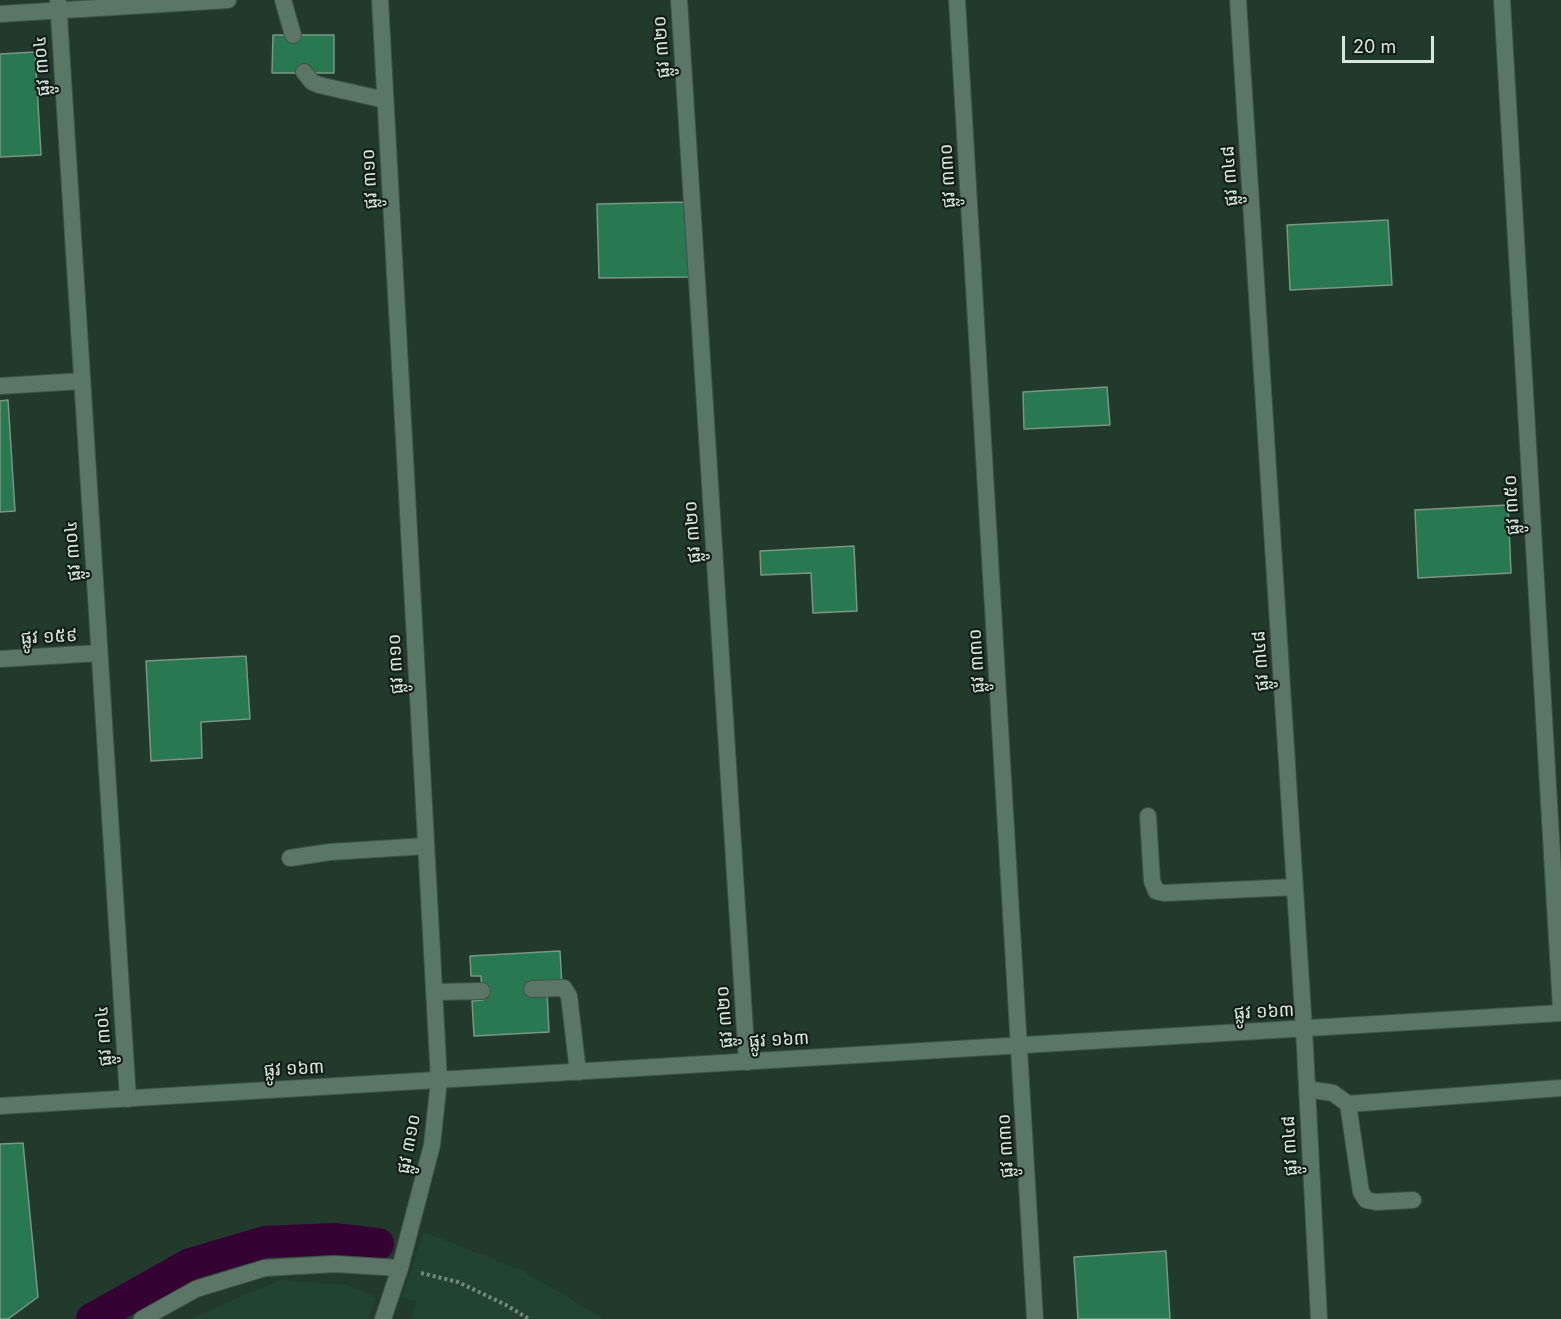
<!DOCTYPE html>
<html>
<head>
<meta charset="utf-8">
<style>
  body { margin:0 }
  #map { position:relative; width:1561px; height:1319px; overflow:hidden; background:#213a2c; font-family:Inter,sans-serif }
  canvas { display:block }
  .scale { position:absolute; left:1342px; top:36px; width:92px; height:27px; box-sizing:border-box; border:3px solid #d8e7de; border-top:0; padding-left:8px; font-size:18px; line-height:21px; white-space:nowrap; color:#d8e7de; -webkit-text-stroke:4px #131e18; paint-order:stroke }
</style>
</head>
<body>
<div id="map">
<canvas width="1561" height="1319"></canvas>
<div class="scale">20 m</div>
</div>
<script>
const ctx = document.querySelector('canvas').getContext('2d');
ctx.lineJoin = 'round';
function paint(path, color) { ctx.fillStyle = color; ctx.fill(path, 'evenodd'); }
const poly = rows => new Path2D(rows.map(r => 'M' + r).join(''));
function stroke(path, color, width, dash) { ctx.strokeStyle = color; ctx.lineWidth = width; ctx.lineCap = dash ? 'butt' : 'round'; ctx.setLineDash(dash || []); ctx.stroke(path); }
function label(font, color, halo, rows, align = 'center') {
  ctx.font = font + ' Inter,"Noto Sans Khmer",sans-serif'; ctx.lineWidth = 4.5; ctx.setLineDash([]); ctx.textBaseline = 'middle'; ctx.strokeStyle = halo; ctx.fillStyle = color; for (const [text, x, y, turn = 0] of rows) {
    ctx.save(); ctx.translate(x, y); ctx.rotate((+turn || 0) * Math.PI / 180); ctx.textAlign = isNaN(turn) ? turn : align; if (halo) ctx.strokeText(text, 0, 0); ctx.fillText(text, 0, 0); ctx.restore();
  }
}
paint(poly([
  [424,1232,523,1271,604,1319,411,1319,416,1302,402,1297],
  [280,1280,349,1285,376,1298,368,1319,190,1319]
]), '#224331');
stroke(poly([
  [92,1319,190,1264,265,1242,334,1239,378,1244]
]), '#350333', 32);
const building = poly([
  [273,35,334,35,334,73,272,73,273,35],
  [35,52,41,155,0,157,0,54,35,52],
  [688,202,690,277,599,278,597,204,688,202],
  [1388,220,1392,285,1290,290,1287,225,1388,220],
  [1107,387,1110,425,1024,429,1023,392,1107,387],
  [8,400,15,511,0,512,0,401,8,400],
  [1508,505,1511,573,1418,578,1415,510,1508,505],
  [854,546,857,611,813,613,811,573,761,575,760,551,854,546],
  [246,656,250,719,201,722,202,758,151,761,146,661,246,656],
  [560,951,562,987,547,991,549,1032,474,1036,472,1001,483,1000,482,991,481,976,471,976,470,956,560,951],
  [23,1143,38,1297,8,1319,0,1319,0,1144,23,1143],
  [1166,1251,1170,1319,1078,1319,1074,1257,1166,1251]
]);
paint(building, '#287851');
stroke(building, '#7b9685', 1.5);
const service = poly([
  [283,0,293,35],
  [304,72,312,82,319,85,385,100],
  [290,858,330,852,426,846],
  [532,989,564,988,569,996,578,1072],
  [434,992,482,991],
  [1307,1089,1333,1093,1348,1104,1361,1192,1366,1200,1376,1202,1413,1200],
  [1348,1104,1561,1088],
  [142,1319,196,1289,265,1268,335,1264,400,1268]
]);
const minor = poly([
  [58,0,128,1099],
  [679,0,747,1062],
  [957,0,1035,1319],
  [1238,0,1304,1029,1319,1319],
  [1502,0,1561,1008],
  [0,14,228,0],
  [0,386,82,381],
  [0,659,99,653],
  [1148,816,1152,881,1156,891,1164,893,1295,887]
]);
const tertiary = poly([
  [380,0,439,1080,432,1145,400,1268,383,1319],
  [0,1106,1561,1013]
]);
stroke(service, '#3e5449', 18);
stroke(minor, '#3e5449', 18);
stroke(tertiary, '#3e5449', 18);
stroke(poly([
  [421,1273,458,1282,506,1305,529,1319]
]), '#74887c', 4, [3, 3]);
stroke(service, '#5b7666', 16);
stroke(minor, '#5b7666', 16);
stroke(tertiary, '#5b7666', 16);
label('18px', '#d8e7de', '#131e18', [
  ["ផ្លូវ ៣២០",662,47,-94],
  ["ផ្លូវ ៣០៤",42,66,-94],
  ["ផ្លូវ ៣៣០",948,176,-93],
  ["ផ្លូវ ៣៤៨",1230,176,-94],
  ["ផ្លូវ ៣១០",370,179,-93],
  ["ផ្លូវ ៣៥០",1512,505,-93],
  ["ផ្លូវ ៣២០",693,532,-94],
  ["ផ្លូវ ៣០៤",73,551,-94],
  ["ផ្លូវ ១៥៩",49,637,-3],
  ["ផ្លូវ ៣៣០",977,661,-93],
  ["ផ្លូវ ៣៤៨",1261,661,-94],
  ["ផ្លូវ ៣១០",396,664,-93],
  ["ផ្លូវ ១៦៣",1264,1012,-3],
  ["ផ្លូវ ៣២០",725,1017,-94],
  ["ផ្លូវ ៣០៤",104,1036,-94],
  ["ផ្លូវ ១៦៣",779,1040,-3],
  ["ផ្លូវ ១៦៣",294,1069,-3],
  ["ផ្លូវ ៣១០",409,1144,-79],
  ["ផ្លូវ ៣៣០",1006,1146,-93],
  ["ផ្លូវ ៣៤៨",1290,1146,-93]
]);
</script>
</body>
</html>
